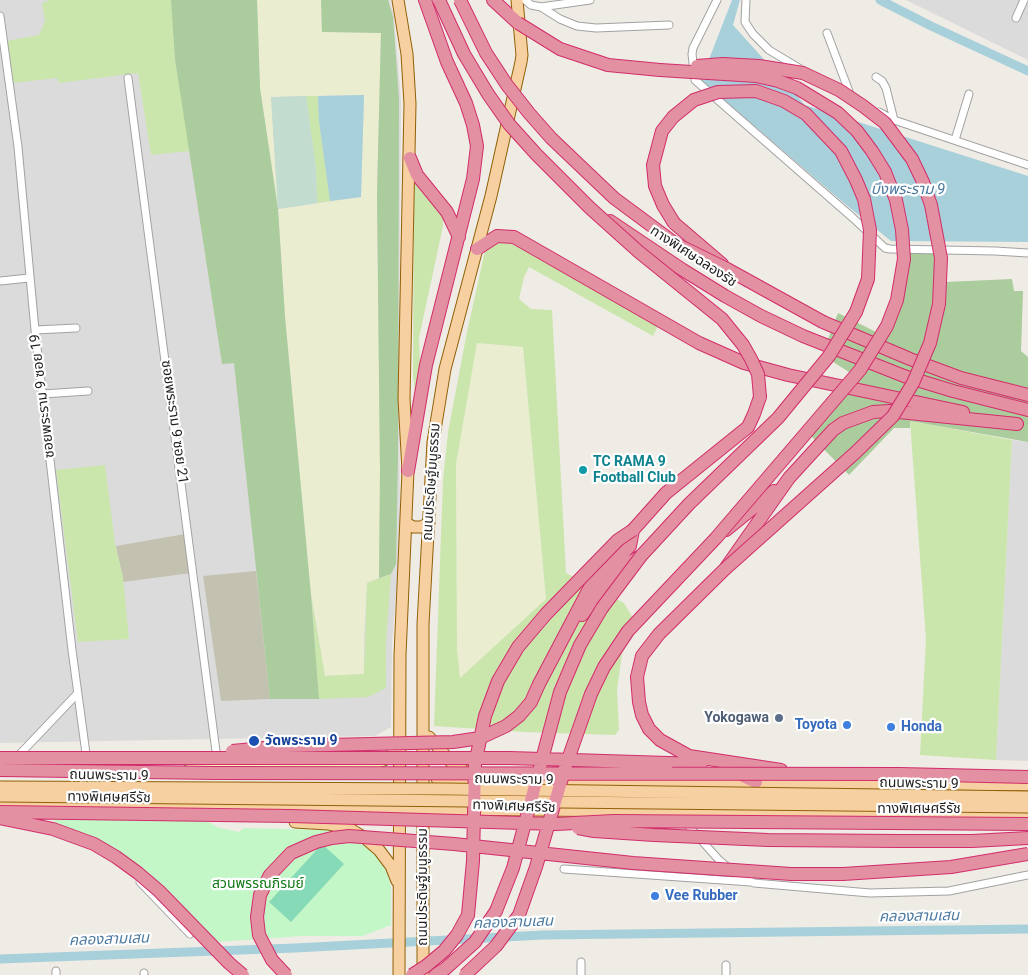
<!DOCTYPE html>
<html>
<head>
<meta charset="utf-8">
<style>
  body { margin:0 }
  canvas { display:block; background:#efebe5 }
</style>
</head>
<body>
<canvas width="1028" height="975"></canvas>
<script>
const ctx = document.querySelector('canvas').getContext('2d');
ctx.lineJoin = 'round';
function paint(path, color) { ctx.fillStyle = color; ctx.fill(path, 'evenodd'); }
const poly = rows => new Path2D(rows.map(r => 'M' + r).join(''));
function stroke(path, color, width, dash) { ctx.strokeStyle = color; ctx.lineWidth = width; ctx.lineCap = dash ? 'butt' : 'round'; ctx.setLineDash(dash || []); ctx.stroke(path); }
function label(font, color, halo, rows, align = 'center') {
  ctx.font = font + ' Roboto,"Noto Sans Thai",sans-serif'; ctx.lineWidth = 4.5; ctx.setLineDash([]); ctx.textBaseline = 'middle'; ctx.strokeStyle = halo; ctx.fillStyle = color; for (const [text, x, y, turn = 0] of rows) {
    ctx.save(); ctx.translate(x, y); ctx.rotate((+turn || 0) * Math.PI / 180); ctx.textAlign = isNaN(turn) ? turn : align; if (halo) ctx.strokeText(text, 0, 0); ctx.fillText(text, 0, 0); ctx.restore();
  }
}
paint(poly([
  [0,0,390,0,394,17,401,100,399,342,400,545,392,642,391,727,375,736,0,743],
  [906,0,1028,0,1028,60],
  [1012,440,1028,442,1028,761,996,760]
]), '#dcdbdb');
paint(poly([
  [185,534,191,573,123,582,116,546],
  [256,571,270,699,221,701,203,576]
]), '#c3c2b1');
paint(poly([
  [257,0,321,0,322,32,381,32,377,194,380,471,379,578,367,583,364,639,364,674,325,676,311,595,285,317,278,209,260,88],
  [364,95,361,197,278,209,271,97],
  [477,343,523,347,546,599,460,679,457,649,456,464]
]), '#ebedd1');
paint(poly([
  [50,0,171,0,175,59,190,151,151,155,138,73,59,83,57,78,13,83,7,41,39,35,45,21,42,3],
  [306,96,318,96,319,121,330,201,317,203,316,169],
  [414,182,437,203,443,213,443,226,419,338,420,363,415,392,413,375],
  [503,240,515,242,658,326,653,336,529,267,524,277,519,299,531,309,552,310,566,573,624,603,637,625,622,654,617,690,619,730,615,735,525,732,434,726,443,480,448,432,467,332,485,251,493,244],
  [477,343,523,347,546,599,460,678,457,649,456,464],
  [910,421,1012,440,996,760,920,755,926,639],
  [105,465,115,543,123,577,129,639,78,642,56,470],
  [391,574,386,643,386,688,368,697,319,699,311,595,325,676,364,674,367,583]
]), '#cbe6ad');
paint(poly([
  [171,0,257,0,260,88,278,209,285,317,311,595,319,699,270,699,234,363,222,364,175,59],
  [321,0,388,0,393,17,399,99,398,456,396,564,391,574,379,578,380,471,377,194,381,33,322,32],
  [908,253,947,253,946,282,1012,279,1014,291,1023,291,1021,351,1028,357,1028,442,910,421,910,428,894,428,849,475,811,436,860,379,822,355,838,313,884,336]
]), '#abcc9c');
paint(poly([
  [306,96,316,169,317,203,278,209,271,97]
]), '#c3dcd0');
paint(poly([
  [59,816,204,820,220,828,239,832,244,828,325,830,357,841,368,848,379,858,387,873,391,887,391,925,363,936,302,936,216,942,192,915,158,885,55,825,54,819]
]), '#c4f7c7');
paint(poly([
  [322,844,344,864,291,922,269,902]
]), '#87dab7');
paint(poly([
  [732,0,740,0,733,25,805,105,1028,176,1028,242,891,241,845,204,701,80],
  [364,95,361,197,330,201,319,121,318,96]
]), '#a8d0da');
stroke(poly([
  [880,0,931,26,1028,71],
  [0,959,295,948,543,935,1028,929]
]), '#a8d0da', 9);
const street = poly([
  [525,0,531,5,541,7,590,0],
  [717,0,693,48,692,54,695,80,853,218,885,248,890,249,995,251,1028,253],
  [746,0,745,22,753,34,769,50,799,68],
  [541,7,560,19,577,26,596,28,669,25],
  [0,16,18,147,35,330,72,650,87,761],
  [1016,18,1024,0],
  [827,33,850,94],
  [876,77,882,81,886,88,894,120],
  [128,78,217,759],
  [879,112,894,120,1028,165],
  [955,140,969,94],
  [0,281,29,278],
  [35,330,76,328],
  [43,394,88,391],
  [20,754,77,694],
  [685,822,719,860,734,873,754,883,870,893,949,891,1028,875],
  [564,869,751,882],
  [140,882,190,934],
  [726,965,726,975],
  [56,971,56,975],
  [144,973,144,975],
  [581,975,581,962]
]);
const secondary = poly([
  [188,761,218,766,369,766,385,760,394,751,399,738]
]);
const primary = poly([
  [398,0,407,54,410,104,404,399,408,471,400,655,399,975],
  [406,523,413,527,421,527,429,523],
  [429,737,451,762,470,775],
  [437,779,1028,785],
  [0,804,63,803,280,808,1028,814],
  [295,822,328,824,350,829,365,838,379,850,391,866,397,881],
  [423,975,423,624,433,442,445,369,491,196,521,62,522,55,517,0]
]);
const highway = poly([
  [493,0,518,23],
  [608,65,660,70],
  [410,158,417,175,447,212,459,237],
  [610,221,683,270,725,296,761,316,803,336,904,376,953,391,1028,410],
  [674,223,722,264],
  [477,249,497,236,514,237,699,343,744,363,788,375,963,412],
  [823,322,910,359,961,378,1028,395],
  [408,471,426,365,473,179,477,146,473,125,466,103,447,62,425,0],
  [726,530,774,491],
  [582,615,617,570,641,556],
  [539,684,590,587,630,546,633,530,666,493,748,427,754,414,760,397],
  [111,758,175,758],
  [668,763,701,764],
  [781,770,689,756,660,740,649,729,642,715,639,702,637,677,642,656,659,634,725,569,789,478,833,430,843,423,873,412,889,411,1017,424],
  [737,773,756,782],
  [900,841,972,841,1028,838],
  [435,975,445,969,475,942,496,911]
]);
stroke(street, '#a2a2a2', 9);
stroke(secondary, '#69710a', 12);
stroke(primary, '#916007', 13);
stroke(highway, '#d22d6a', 14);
stroke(street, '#fff', 7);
stroke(secondary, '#f5f6bb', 10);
stroke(primary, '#f7d0a2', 11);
stroke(highway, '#e290a2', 12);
const primaryBridge = poly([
  [0,787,446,789,1028,797],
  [0,796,1028,807]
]);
const highwayBridge = poly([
  [439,0,464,54,488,94,509,124,536,154,590,208,639,252,722,319,743,345,751,359,758,374,760,397],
  [460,0,486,53,507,85,529,113,551,138,614,198,676,244,727,269,823,322],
  [518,23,560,49,608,65],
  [697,66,723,64,759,66,803,73,839,90,863,106,885,123,912,159,923,182,931,205,941,258,939,304,930,343,913,383,893,416,855,453,725,569],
  [232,751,286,746,453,742,480,738,506,726,519,716,531,702,539,684],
  [0,758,111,758],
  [175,758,510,758,668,763],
  [0,770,215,773,900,774,1028,777],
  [0,812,291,816,556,824,613,821,1028,824],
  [0,818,53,829,94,844,116,857,138,873,159,891,229,963,243,975],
  [578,828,594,831,654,835,768,840,900,841],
  [496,911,513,868,560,692,580,645,602,608,641,556,689,504,778,418,829,356,856,312,868,279,870,230,864,199,856,180,841,151,806,114,784,101,756,91,718,92,694,100,673,117,662,131,653,165,655,186,663,205,674,223],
  [286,975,272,960,259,935,257,917,260,895,270,875,291,853,316,842,332,838,349,836,454,844,633,863,791,874,843,874,951,867,1028,854],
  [412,975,426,966,444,951,457,935,468,915,473,861,475,764,485,716,498,681,518,647,546,614,618,540,633,530],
  [465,975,496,946,519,915,536,867,565,768,591,694,604,667,628,631,716,538,860,370,887,326,897,300,904,259,902,230,896,200,885,172,872,151,857,131,838,113,797,88,778,81,756,76,660,70]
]);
stroke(primaryBridge, '#916007', 13, []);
stroke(highwayBridge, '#d22d6a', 14, []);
stroke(primaryBridge, '#f7d0a2', 11);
stroke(highwayBridge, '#e290a2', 12);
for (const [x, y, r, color] of [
  [583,470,5,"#0f9aa8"],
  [779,718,5,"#5c6f8a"],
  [847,725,5,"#3f7fe0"],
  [891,727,5,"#3f7fe0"],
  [254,741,6,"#1a4fb4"],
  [655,896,5,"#3f7fe0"]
]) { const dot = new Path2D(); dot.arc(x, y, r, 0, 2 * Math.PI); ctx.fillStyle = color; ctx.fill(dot); stroke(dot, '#fff', 2); }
label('14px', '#1e1e1e', '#fff', [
  ["ทางพิเศษฉลองรัช",693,257,33],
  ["ซอยพระราม 9 ซอย 19",43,396,-97],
  ["ซอยพระราม 9 ซอย 21",174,422,82],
  ["ถนนประดิษฐ์มนูธรรม",432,482,-86],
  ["ถนนพระราม 9",109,776,1],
  ["ถนนพระราม 9",514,780,1],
  ["ถนนพระราม 9",919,784,1],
  ["ทางพิเศษศรีรัช",109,798,1],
  ["ทางพิเศษศรีรัช",514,807,2],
  ["ทางพิเศษศรีรัช",919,809],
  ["ถนนประดิษฐ์มนูธรรม",423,887,-90]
]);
label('bold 14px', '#0d838f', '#fff', [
  ["TC RAMA 9",593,462],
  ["Football Club",593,478]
], 'left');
label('bold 14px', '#4e5e75', '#fff', [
  ["Yokogawa",769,718]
], 'right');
label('bold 14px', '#366cbe', '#fff', [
  ["Toyota",837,725,"right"],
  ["Honda",901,727],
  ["Vee Rubber",665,896]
], 'left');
label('bold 14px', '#164399', '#fff', [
  ["วัดพระราม 9",265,741]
], 'left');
label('14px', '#117816', '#fff', [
  ["สวนพรรณภิรมย์",258,884]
]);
label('italic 15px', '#4c7aa1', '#fff', [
  ["บึงพระราม 9",908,190],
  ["คลองสามเสน",919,917,-1],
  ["คลองสามเสน",513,923,-2],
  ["คลองสามเสน",109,940,-2]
]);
</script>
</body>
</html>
